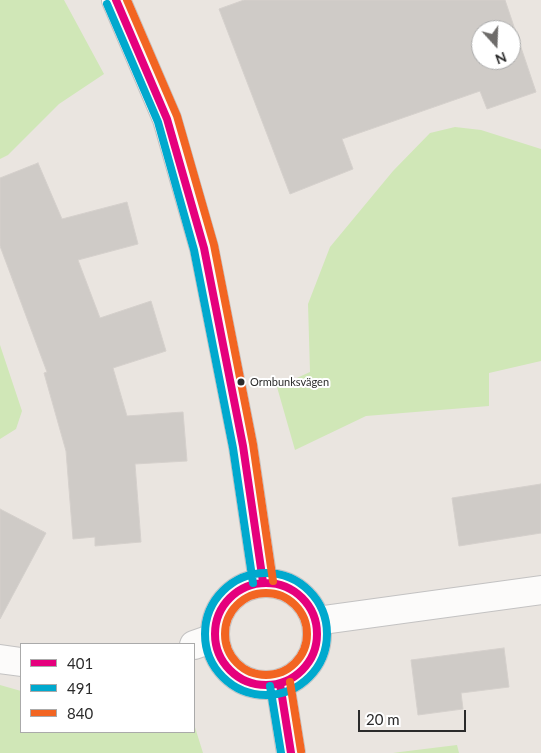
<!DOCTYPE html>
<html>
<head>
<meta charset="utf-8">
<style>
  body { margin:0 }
  #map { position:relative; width:541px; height:753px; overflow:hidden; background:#eae5e0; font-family:Lato,sans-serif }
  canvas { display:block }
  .legend { position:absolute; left:20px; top:643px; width:175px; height:90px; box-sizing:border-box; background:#fff; border:1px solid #aaa; margin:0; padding:6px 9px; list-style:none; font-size:15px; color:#2b2b2b }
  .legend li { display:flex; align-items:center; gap:10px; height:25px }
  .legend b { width:25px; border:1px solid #aaa }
  .north { position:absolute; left:471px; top:20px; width:50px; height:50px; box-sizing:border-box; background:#fff; border:1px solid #aaa; border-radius:50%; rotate:160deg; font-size:14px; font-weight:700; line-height:20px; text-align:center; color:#2b2b2b }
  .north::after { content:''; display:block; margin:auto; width:18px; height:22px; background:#6e6c6a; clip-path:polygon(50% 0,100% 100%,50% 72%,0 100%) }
  .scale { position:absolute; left:358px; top:710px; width:108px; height:22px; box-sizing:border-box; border:2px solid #2b2b2b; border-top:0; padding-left:6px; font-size:15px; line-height:18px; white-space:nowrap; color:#2b2b2b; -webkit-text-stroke:4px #fff; paint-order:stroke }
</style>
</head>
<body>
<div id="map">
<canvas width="541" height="753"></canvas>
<ul class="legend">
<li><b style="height:6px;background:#e5007d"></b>401</li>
<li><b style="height:6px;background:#00a9ce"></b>491</li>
<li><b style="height:6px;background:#f26522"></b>840</li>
</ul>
<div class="north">N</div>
<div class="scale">20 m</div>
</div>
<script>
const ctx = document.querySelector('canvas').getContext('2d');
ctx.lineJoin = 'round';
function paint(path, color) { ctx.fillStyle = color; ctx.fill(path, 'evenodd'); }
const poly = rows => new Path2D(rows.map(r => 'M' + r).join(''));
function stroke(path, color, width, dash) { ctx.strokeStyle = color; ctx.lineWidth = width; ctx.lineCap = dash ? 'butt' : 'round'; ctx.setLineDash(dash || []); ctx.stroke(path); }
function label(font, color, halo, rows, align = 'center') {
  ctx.font = font + ' Lato,sans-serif'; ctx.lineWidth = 4; ctx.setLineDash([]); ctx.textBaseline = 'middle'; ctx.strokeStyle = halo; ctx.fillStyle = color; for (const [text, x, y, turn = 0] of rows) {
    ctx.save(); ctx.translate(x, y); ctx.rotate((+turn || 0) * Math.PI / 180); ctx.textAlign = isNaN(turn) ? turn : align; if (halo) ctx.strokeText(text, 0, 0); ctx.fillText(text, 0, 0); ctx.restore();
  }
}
paint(poly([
  [0,0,64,0,104,74,59,104,8,155,0,159],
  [455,127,481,130,541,149,541,361,489,373,489,406,366,416,295,450,277,387,310,372,308,304,330,247,393,171,430,133],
  [0,345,22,411,16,429,0,439],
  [0,685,21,691,21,732,194,732,194,724,203,753,0,753],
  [457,745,459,753,393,753,400,752]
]), '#d0e7b7');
const building = poly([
  [244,0,505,0,536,92,487,109,480,91,342,139,353,169,290,194,219,9,244,0],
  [481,30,511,30,511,60,481,60,481,30],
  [38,163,62,219,127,202,138,244,78,260,100,318,151,301,166,351,113,368,127,416,183,412,187,461,135,464,141,542,95,546,95,537,73,539,66,451,44,373,47,372,0,246,0,178,38,163],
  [541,484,541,533,459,546,452,498,541,484],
  [0,509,46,533,0,619,0,509],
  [504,648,509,687,461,693,463,709,418,715,411,660,504,648]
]);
paint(building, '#cfcbc7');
stroke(building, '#d5d0cc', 1);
const minor = poly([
  [316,621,541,590],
  [194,645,214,638],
  [0,659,21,662]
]);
const secondary = poly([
  [116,0,167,119,204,248,243,446,263,582],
  '215 634a51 51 0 1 1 102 0a51 51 0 1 1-102 0Z',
  [280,684,291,753]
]);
stroke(minor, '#c3c2c2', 30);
stroke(secondary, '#c3c2c2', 30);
stroke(minor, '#fcfbfa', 28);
stroke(secondary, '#fcfbfa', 28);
stroke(poly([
  [116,0,167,119,204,248,243,446,263,582],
  '215 634a51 51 0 1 1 102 0a51 51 0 1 1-102 0Z',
  [280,684,291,753]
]), '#e5007d', 8);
stroke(poly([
  [107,4,158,122,194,250,233,448,253,583],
  '205 634a61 61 0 1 1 122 0a61 61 0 1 1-122 0Z',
  [270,686,281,753]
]), '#00a9ce', 8);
stroke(poly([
  [127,0,177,116,214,245,253,444,273,581],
  '225 634a41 41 0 1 1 82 0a41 41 0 1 1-82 0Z',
  [290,682,301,751]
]), '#f26522', 8);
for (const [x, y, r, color] of [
  [241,382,4.5,"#2b2b2b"]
]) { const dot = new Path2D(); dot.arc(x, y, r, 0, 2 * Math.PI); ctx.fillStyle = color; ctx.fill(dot); stroke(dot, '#fff', 2); }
label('11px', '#2b2b2b', '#fff', [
  ["Ormbunksvägen",250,382]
], 'left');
</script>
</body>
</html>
